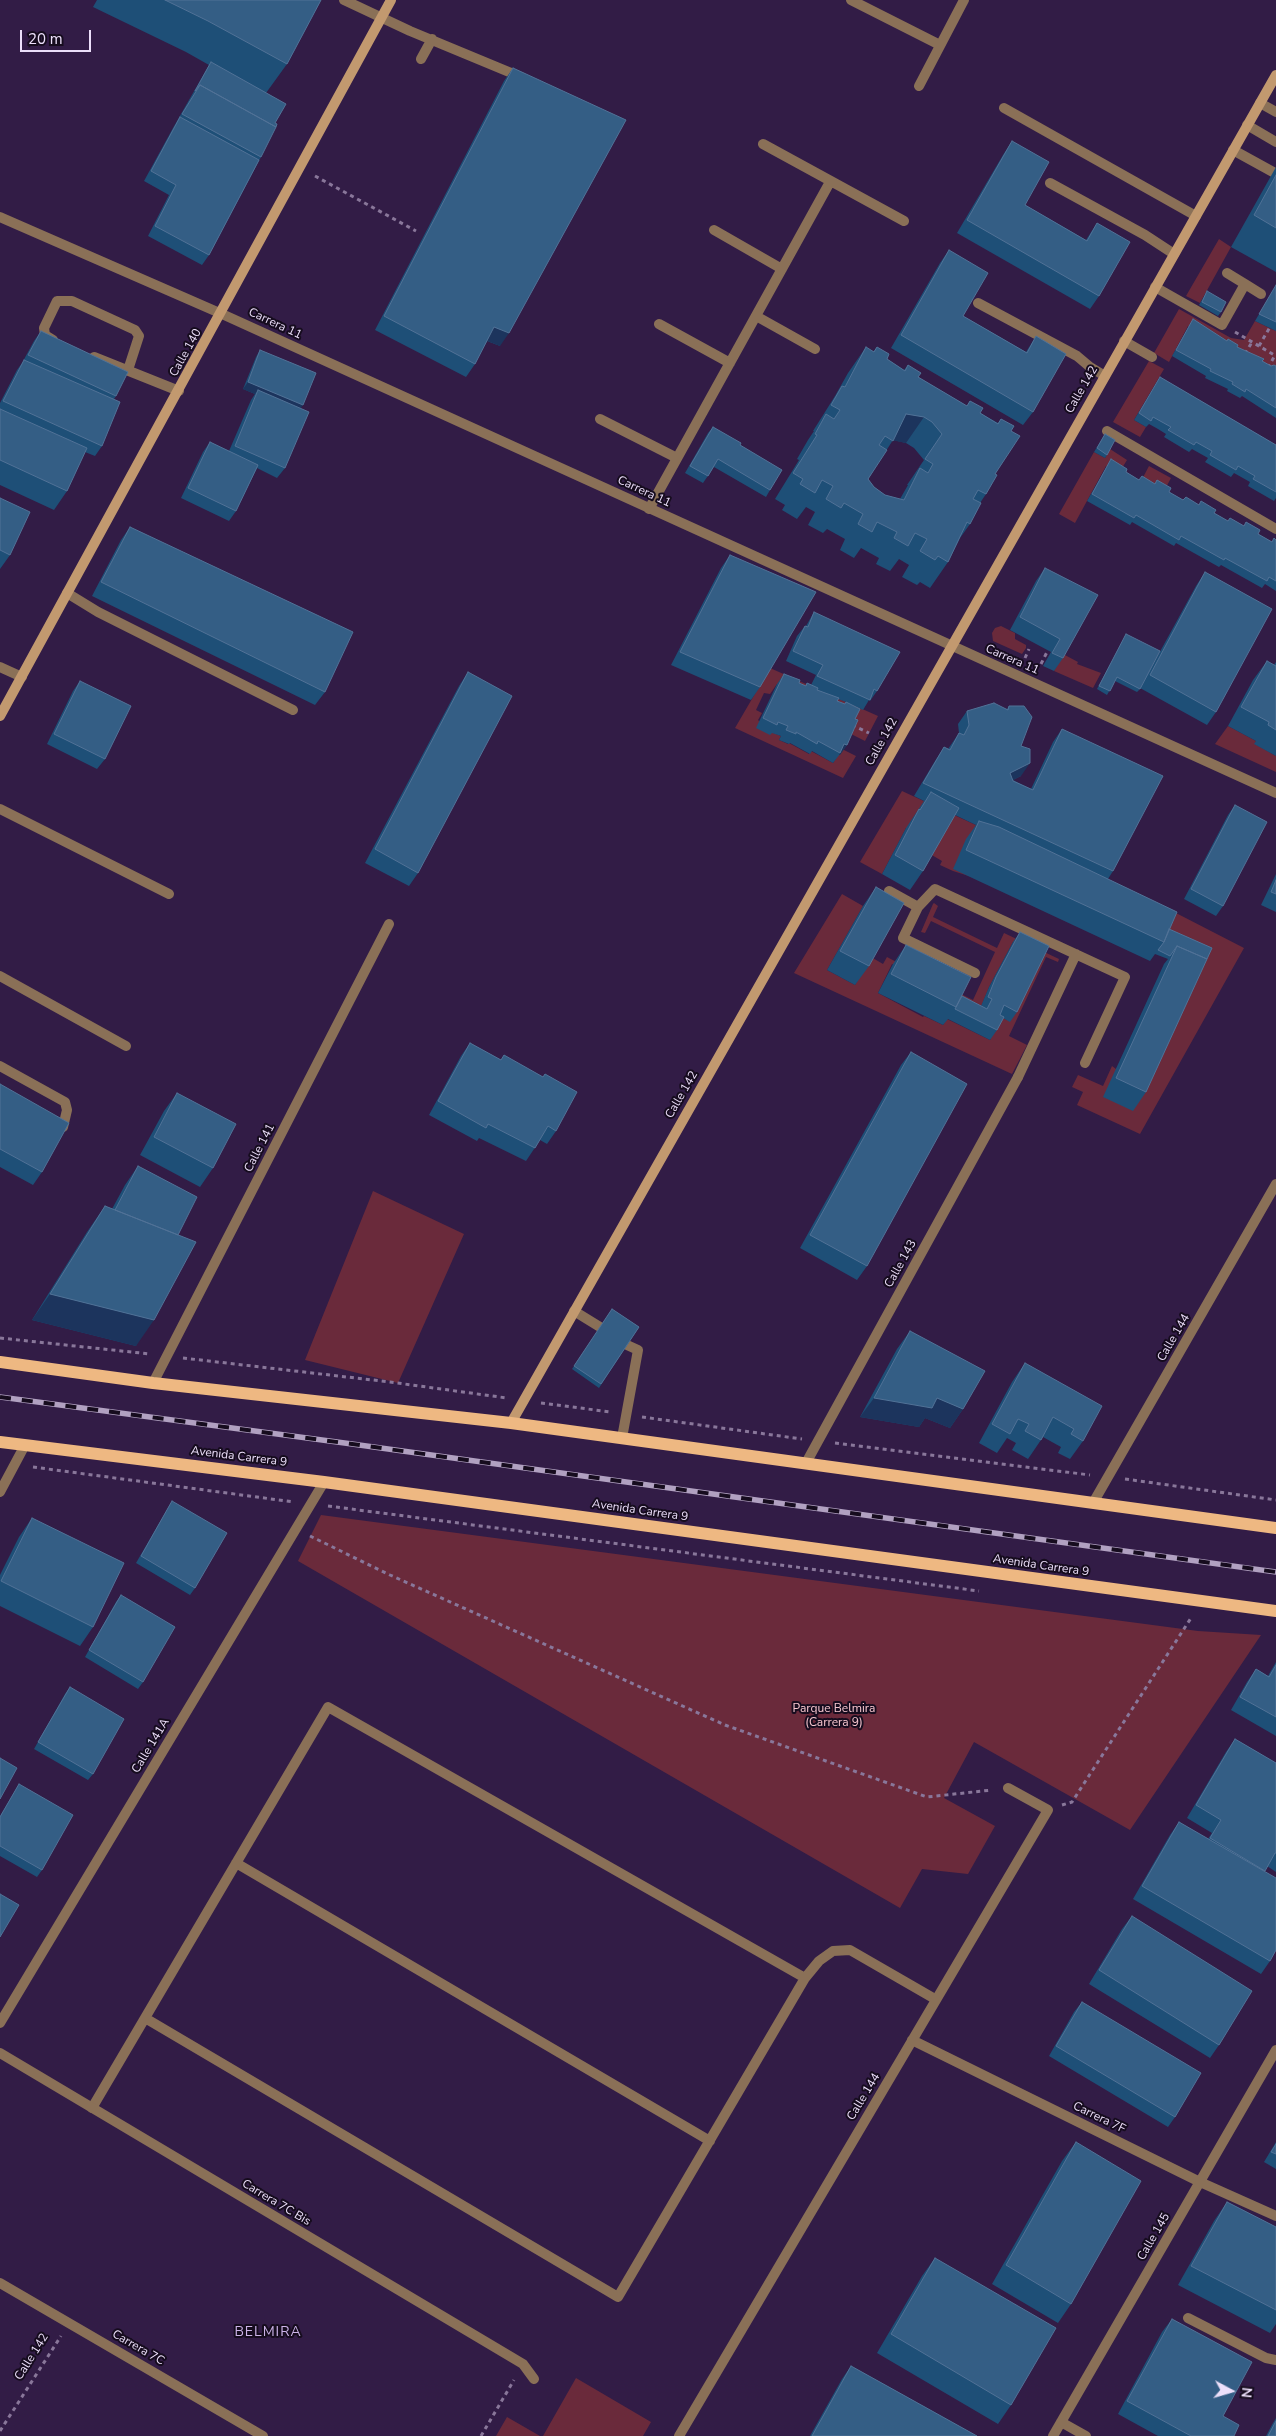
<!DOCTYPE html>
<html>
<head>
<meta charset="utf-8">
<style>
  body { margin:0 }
  #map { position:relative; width:1276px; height:2436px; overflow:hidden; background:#321c46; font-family:"Nunito Sans",sans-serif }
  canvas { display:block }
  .north { position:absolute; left:1206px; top:2366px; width:50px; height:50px; -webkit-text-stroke:4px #160c1e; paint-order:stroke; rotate:96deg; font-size:14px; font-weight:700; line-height:20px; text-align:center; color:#ecdffa }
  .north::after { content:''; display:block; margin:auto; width:18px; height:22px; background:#ecdffa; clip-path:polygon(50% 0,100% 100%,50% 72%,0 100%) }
  .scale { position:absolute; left:20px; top:30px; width:71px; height:22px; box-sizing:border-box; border:2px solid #ecdffa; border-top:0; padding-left:6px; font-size:15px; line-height:18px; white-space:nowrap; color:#ecdffa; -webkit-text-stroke:4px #160c1e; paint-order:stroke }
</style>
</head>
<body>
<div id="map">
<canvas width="1276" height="2436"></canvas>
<div class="north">N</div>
<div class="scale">20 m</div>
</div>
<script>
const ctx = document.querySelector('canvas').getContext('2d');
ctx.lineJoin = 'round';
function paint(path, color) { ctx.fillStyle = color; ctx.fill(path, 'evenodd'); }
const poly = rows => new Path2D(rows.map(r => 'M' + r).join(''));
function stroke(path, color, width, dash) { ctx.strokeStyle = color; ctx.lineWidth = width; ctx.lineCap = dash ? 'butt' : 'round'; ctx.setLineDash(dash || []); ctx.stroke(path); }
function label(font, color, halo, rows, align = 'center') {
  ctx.font = font + ' "Nunito Sans",sans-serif'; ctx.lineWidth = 4; ctx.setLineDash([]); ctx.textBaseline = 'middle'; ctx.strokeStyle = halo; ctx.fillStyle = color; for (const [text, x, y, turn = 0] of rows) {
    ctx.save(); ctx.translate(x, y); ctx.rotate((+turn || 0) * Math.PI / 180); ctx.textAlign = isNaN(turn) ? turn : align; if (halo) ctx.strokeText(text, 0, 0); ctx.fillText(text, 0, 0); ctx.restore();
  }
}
paint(poly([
  [1219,239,1231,247,1200,303,1186,296],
  [1179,309,1231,338,1244,340,1255,321,1276,331,1276,375,1188,326,1169,362,1154,353],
  [1149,361,1164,369,1134,420,1146,427,1140,437,1113,422],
  [1110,449,1127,460,1119,473,1106,466,1075,523,1059,514,1094,452,1105,458],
  [1149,466,1171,478,1163,493,1139,485],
  [1001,626,1015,633,1015,639,1026,645,1026,648,1022,654,993,641,992,633,995,628],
  [1063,654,1078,662,1077,664,1101,673,1093,688,1054,671],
  [770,668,878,716,865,741,849,733,777,684,770,694,764,693,756,710,762,713,758,720,771,732,781,736,779,740,788,744,789,743,809,754,811,751,833,763,842,749,856,756,843,778,735,728],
  [1228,726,1256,741,1255,744,1276,756,1276,772,1215,744],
  [902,791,1104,884,1176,913,1244,948,1140,1134,1077,1105,1083,1092,1072,1087,1078,1075,1103,1086,1112,1066,1116,1069,1209,952,953,871,940,865,942,861,930,854,918,811,907,828,906,828,882,874,860,862],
  [842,894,863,906,827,970,855,985,871,957,883,964,887,957,902,965,901,968,892,964,878,993,923,1017,924,1016,943,1025,947,1019,990,1040,996,1027,993,1025,997,1015,1010,1021,1042,956,1013,942,989,987,981,1007,984,1009,980,1019,953,1005,958,996,935,985,937,982,973,1000,995,952,931,921,925,933,921,932,933,904,934,903,938,906,933,917,997,948,1004,933,1059,959,1058,962,1046,957,1009,1036,1027,1045,1012,1074,794,973],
  [373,1191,464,1234,398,1383,305,1360],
  [321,1515,1198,1631,1261,1635,1130,1830,974,1742,944,1798,995,1826,968,1874,922,1869,900,1908,298,1561],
  [576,2378,651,2422,643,2436,543,2436],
  [507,2417,540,2436,496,2436]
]), '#6a2a3b');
stroke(poly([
  [315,176,416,231],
  [1235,332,1276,356],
  [1259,346,1270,327],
  [1245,354,1252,342],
  [1268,368,1275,355],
  [1025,658,1029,649],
  [1041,664,1047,652],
  [852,725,869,733],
  [0,1338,150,1354],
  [183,1358,390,1382,507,1398],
  [541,1403,611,1412],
  [642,1417,802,1439],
  [835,1443,1090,1475],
  [33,1467,294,1502],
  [1125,1479,1276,1500],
  [328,1506,979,1591],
  [310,1536,390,1575,725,1725,927,1797,992,1790],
  [1062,1805,1072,1802,1191,1618],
  [0,2431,61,2336],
  [481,2436,514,2380]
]), '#89779a', 3, [4, 4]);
stroke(poly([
  [344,0,410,31,521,77],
  [851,0,940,45],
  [421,59,432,39],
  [919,86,964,0],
  [1260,103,1276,112],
  [1004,108,1196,216],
  [1247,125,1276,142],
  [763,144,904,221],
  [1233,150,1273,172],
  [1050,183,1145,235,1174,254],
  [714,230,782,269],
  [1227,273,1245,284],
  [1155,287,1222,325,1245,284,1261,294],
  [978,303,1077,356,1090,367,1105,376],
  [756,316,815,349],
  [659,324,730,363],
  [53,340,45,335,44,328,57,301,72,301,135,330,139,336,128,370],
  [1124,341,1152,357],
  [94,357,179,391],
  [600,419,677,458],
  [1107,431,1276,529],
  [649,509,830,182],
  [67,593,98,612,293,710],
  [0,667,22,677],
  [0,809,169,894],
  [889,891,918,907,903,938,975,973],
  [918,907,935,889,1125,977,1085,1063],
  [0,976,126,1046],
  [0,1066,65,1102,67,1110,63,1127],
  [1018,1077,1076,954],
  [574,1311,600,1327],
  [622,1438,638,1350,627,1345],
  [236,1863,710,2141],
  [145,2018,618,2297,805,1978,819,1961,833,1951,850,1950,935,1999],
  [92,2108,328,1707,805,1978],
  [1188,2318,1266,2358,1276,2360]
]), '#8a7057', 10);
stroke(poly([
  [0,217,222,314,1276,793],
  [153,1383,389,924],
  [806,1463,1018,1077],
  [0,1492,25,1445],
  [1093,1503,1276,1184],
  [0,2023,324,1482],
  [912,2040,1200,2182,1276,2216],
  [0,2053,523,2364,534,2379],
  [0,2283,263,2436],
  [1061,2422,1086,2436],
  [679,2436,1048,1810,1008,1788],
  [1053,2436,1276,2050]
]), '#8a7057', 10);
stroke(poly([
  [0,716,391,0],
  [511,1423,1276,75]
]), '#c2996f', 10);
stroke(poly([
  [0,1362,153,1383,511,1423,1276,1528],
  [0,1442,324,1482,1276,1611]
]), '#eeb882', 12);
const rail = poly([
  [0,1397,352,1444,1276,1572]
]);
stroke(rail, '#b1a1c1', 5.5);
stroke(rail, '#160c1e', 4, [11]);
paint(poly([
  [97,0,321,0,287,64,266,93,275,123,261,157,209,255,202,265,148,236,169,195,144,181,173,128,209,65,186,52,93,7],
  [513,68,500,346,487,341,475,364,466,377,375,330,504,81],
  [1012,141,1025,205,1086,240,1097,223,1099,296,1090,309,957,233,1003,155],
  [1276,167,1276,272,1231,247],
  [949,250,963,316,1026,352,1036,336,1033,412,1023,425,891,348,940,263],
  [1276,285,1276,331,1255,321],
  [1207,291,1221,312,1218,316,1199,305],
  [1193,319,1227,341,1271,366,1276,366,1276,418,1242,396,1240,398,1227,391,1228,389,1205,378,1206,376,1172,356,1189,326],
  [41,331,116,396,114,399,102,446,95,456,85,452,67,491,54,510,0,485,0,403,17,370,22,363,34,341],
  [866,347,873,352,877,347,887,359,904,370,908,365,918,377,967,406,970,401,980,413,998,423,1001,419,1011,431,995,474,986,494,980,503,970,524,960,538,948,562,930,588,920,582,917,585,902,577,909,565,899,559,890,571,876,564,879,558,861,548,854,558,840,550,845,539,827,529,823,533,808,525,815,512,806,507,797,519,782,510,785,505,775,499,799,460,797,459,808,440,814,431,813,431,825,412,835,396,848,373],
  [893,440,906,443,914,448,924,460,907,485,908,485,900,499,885,495,874,487,868,479],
  [260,350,300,409,285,468,277,478,257,468,236,511,229,521,181,498,203,452,210,442,229,451,251,400,255,394,243,389,256,357],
  [1160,377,1276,445,1276,498,1274,501,1248,486,1250,482,1234,473,1231,477,1205,462,1208,458,1192,449,1189,452,1164,437,1166,434,1158,429,1149,424,1146,427,1134,420],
  [713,427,740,445,770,490,766,497,714,467,703,483,685,473,708,433],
  [1105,434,1107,455,1105,458,1094,452],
  [1111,459,1126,472,1139,480,1155,484,1157,480,1169,492,1183,500,1214,513,1227,521,1258,534,1272,542,1276,540,1276,591,1265,584,1262,588,1221,565,1219,567,1176,543,1174,546,1132,522,1130,525,1087,501],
  [0,498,10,555,0,569],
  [130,527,325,692,315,705,92,596,121,540],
  [730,555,760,687,751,700,671,665,721,568],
  [1045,568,1063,658,1054,671,1043,666,1051,652,1010,630,1036,581],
  [1205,572,1216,712,1207,725,1140,688,1196,586],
  [814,612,877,691,870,701,869,700,863,710,852,705,855,719,847,745,833,763,812,751,810,754,790,743,789,744,779,740,781,736,772,733,770,735,756,728,777,684,784,674,805,686,807,683,811,685,816,675,786,661,797,636,805,626,806,626],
  [838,699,846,702,844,704,837,701],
  [1126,634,1140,689,1137,692,1115,681,1107,695,1097,689],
  [1267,661,1274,665,1276,662,1276,756,1254,744,1256,741,1228,726,1253,680],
  [468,672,418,873,409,886,365,863,459,686],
  [80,681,105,759,97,769,47,744,73,691],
  [1009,706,1021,746,1021,776,1013,780,1031,789,1053,742,1062,729,1113,871,1108,879,1169,929,1212,948,1146,1092,1133,1111,1103,1097,1164,964,1168,959,1155,954,1150,961,953,869,966,839,976,825,955,815,923,871,910,890,882,874,906,828,924,801,914,796,935,761,944,747,948,749,959,733,958,724,967,711,1007,709],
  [1235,805,1223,906,1216,916,1184,899,1228,815],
  [1276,874,1276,912,1261,905],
  [876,887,869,966,855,985,827,970,863,906],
  [1020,932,1017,1012,1010,1022,1003,1018,997,1030,990,1040,948,1019,943,1025,878,993,893,964,906,945,962,996,981,1006,989,987,1013,942],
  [470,1043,501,1060,543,1077,545,1074,556,1131,547,1144,540,1140,526,1161,479,1138,477,1141,429,1115,461,1056],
  [911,1052,867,1266,857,1280,800,1248,901,1065],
  [0,1084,42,1172,33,1185,0,1167],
  [177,1093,213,1168,200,1187,140,1155,164,1111],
  [138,1166,178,1235,136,1346,32,1320,87,1232,105,1206,112,1209,125,1185],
  [612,1309,639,1327,599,1388,572,1369],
  [910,1331,963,1409,950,1428,925,1418,919,1427,860,1417,897,1349],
  [1025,1363,1083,1441,1070,1459,1058,1453,1061,1447,1043,1437,1028,1459,1012,1450,1016,1443,1007,1438,997,1453,979,1443,1012,1382],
  [172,1501,195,1588,190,1595,136,1563,168,1508],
  [32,1518,93,1627,80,1646,0,1606,0,1575,19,1537],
  [121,1595,143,1682,138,1689,85,1657,116,1602],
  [1276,1662,1276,1736,1231,1710,1247,1682,1256,1669,1268,1676],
  [70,1687,93,1774,88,1780,34,1749,65,1694],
  [1235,1739,1276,1763,1276,1872,1267,1866,1264,1872,1270,1961,1261,1974,1133,1899,1170,1835,1179,1822,1208,1839,1212,1833,1187,1818,1226,1752],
  [19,1784,42,1870,37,1877,0,1856,0,1816],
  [1132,1916,1219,2045,1210,2058,1089,1984,1122,1929],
  [1082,2002,1175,2117,1168,2127,1049,2056,1074,2012],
  [1076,2142,1071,2304,1058,2323,992,2284,1062,2161],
  [1276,2142,1276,2169,1264,2162],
  [1227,2202,1276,2227,1276,2324,1270,2333,1178,2285,1214,2221],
  [935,2258,1011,2405,998,2424,877,2353,922,2276],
  [1172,2319,1223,2416,1234,2436,1158,2436,1118,2414,1162,2332],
  [851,2366,977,2436,810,2436,842,2379],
  [1276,2418,1276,2436,1266,2436,1273,2423]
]), '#1e4f77');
paint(poly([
  [494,327,509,333,500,346,485,340],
  [248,382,303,405,298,412,258,390,255,394,243,389],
  [906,414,924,417,906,443,891,440],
  [844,744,847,745,840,755,839,755],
  [1030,763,1021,776,1001,786,1010,773],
  [50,1294,154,1320,136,1346,32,1320],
  [874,1398,937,1398,963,1409,950,1428,925,1418,919,1427,860,1417]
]), '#1c345d');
const building = poly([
  [165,0,321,0,287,64,208,21,165,0],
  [211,62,286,104,275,123,277,124,276,127,200,85,195,91,211,62],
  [513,68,626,120,509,333,494,327,475,364,384,316,513,68],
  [200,85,276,127,261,157,182,114,200,85],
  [180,117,259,160,209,255,155,226,176,185,151,171,180,117],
  [1012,141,1049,162,1025,205,1087,241,1097,223,1130,242,1099,296,967,220,1012,141],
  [1276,175,1276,228,1254,215,1276,175],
  [949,250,988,273,963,316,1027,353,1036,336,1066,354,1033,412,901,335,949,250],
  [1276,285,1276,322,1259,314,1276,285],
  [1207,291,1226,302,1221,312,1202,302,1207,291],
  [1193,319,1227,341,1228,339,1238,345,1237,347,1264,359,1262,361,1271,366,1274,365,1276,366,1276,408,1246,389,1245,392,1232,384,1233,382,1210,371,1211,369,1176,350,1193,319],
  [41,331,128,372,116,396,28,355,41,331],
  [866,347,874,352,877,347,889,354,887,359,905,371,908,365,921,373,918,377,967,406,970,401,983,408,980,413,998,424,1001,419,1014,426,1011,431,1020,436,995,474,997,475,986,494,978,490,973,499,981,503,970,524,967,522,948,562,938,556,935,560,920,551,927,539,915,533,908,546,894,538,897,532,877,522,872,532,858,524,863,514,844,503,841,508,826,499,833,486,822,480,815,493,800,484,803,479,793,473,817,435,815,434,826,414,834,419,840,410,831,405,842,386,845,387,866,347],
  [906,414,924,417,932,422,942,434,925,459,933,464,928,473,920,468,904,500,885,495,874,487,868,479,887,450,879,445,885,436,893,441,906,414],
  [260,350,316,373,303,405,248,382,260,350],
  [24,360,120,402,102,446,3,401,24,360],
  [1160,377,1276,445,1276,492,1253,479,1255,476,1238,466,1236,470,1210,455,1212,451,1196,442,1194,445,1168,430,1171,427,1153,417,1151,421,1139,413,1160,377],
  [258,390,309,412,285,468,235,446,258,390],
  [0,409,87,448,67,491,0,460,0,409],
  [713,427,741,443,740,445,782,470,770,490,718,459,708,476,690,466,713,427],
  [1105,434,1115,440,1107,455,1097,448,1105,434],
  [210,442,258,465,236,511,188,488,210,442],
  [1111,459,1127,469,1126,472,1139,480,1142,476,1155,484,1157,480,1171,488,1169,492,1183,500,1186,497,1199,505,1201,501,1216,510,1214,513,1228,521,1230,518,1244,526,1246,522,1260,530,1258,534,1272,542,1274,538,1276,540,1276,581,1269,577,1267,581,1225,558,1224,560,1181,536,1179,540,1136,515,1134,518,1092,494,1111,459],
  [0,498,30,512,10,555,0,550,0,498],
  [130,527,353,632,325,692,101,582,130,527],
  [730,555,816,592,760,687,680,652,730,555],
  [1045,568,1098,595,1063,658,1052,653,1060,639,1020,617,1045,568],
  [1205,572,1272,609,1216,712,1150,675,1205,572],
  [814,612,900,652,877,691,874,689,870,700,817,676,823,665,793,651,805,626,808,627,814,612],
  [1126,634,1160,651,1140,689,1117,677,1110,691,1099,686,1126,634],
  [1267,661,1276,666,1276,730,1268,725,1269,722,1241,707,1267,661],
  [468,672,512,696,418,873,375,849,468,672],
  [784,674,800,680,799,683,806,686,807,683,818,688,817,690,839,698,837,701,845,704,846,702,860,709,855,719,858,720,847,745,844,744,840,753,818,741,817,744,796,732,796,734,786,730,788,726,778,722,777,725,763,718,784,674],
  [80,681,131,706,105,759,54,734,80,681],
  [994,703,1008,710,1009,706,1024,706,1032,717,1021,746,1030,749,1030,763,1010,773,1013,781,1033,790,1062,729,1163,776,1113,871,923,783,944,747,950,750,959,733,964,735,969,725,967,711,994,703],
  [931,792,959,808,923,871,895,855,919,809,920,810,931,792],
  [1235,805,1267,822,1223,906,1191,889,1235,805],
  [979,821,999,827,1177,912,1164,942,966,850,979,821],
  [1276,880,1276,894,1271,892,1276,880],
  [876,887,904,903,869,966,840,951,876,887],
  [1169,929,1212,948,1207,959,1177,946,1170,956,1158,950,1164,942,1169,929],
  [1020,932,1049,946,1017,1012,1004,1005,1000,1015,1004,1017,997,1030,955,1009,962,996,987,1009,992,999,988,997,996,977,1020,932],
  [906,945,971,977,956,1007,891,974,906,945],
  [1177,946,1207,959,1146,1092,1116,1078,1177,946],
  [470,1043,501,1060,504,1055,543,1077,545,1074,577,1092,556,1131,548,1126,535,1148,488,1124,486,1128,438,1101,470,1043],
  [911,1052,967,1084,867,1266,810,1235,911,1052],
  [0,1084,69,1123,42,1172,0,1149,0,1084],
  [177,1093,236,1124,213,1168,154,1137,177,1093],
  [138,1166,197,1197,178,1235,115,1210,138,1166],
  [105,1206,196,1242,154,1320,50,1294,105,1206],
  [612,1309,639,1327,601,1384,574,1366,612,1309],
  [910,1331,985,1371,963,1409,937,1398,932,1408,874,1398,910,1331],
  [1025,1363,1102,1406,1083,1441,1071,1434,1074,1429,1053,1417,1041,1440,1025,1431,1029,1424,1018,1419,1010,1434,992,1424,1025,1363],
  [172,1501,227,1533,195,1588,141,1556,172,1501],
  [32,1518,124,1563,93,1627,1,1581,32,1518],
  [121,1595,175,1627,143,1682,89,1650,121,1595],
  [1276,1665,1276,1717,1240,1697,1256,1669,1269,1677,1276,1665],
  [70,1687,124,1719,93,1774,38,1742,70,1687],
  [1235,1739,1276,1763,1276,1853,1275,1853,1265,1871,1210,1838,1221,1820,1196,1805,1235,1739],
  [0,1758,17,1768,0,1799,0,1758],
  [19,1784,73,1815,42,1870,0,1846,0,1817,19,1784],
  [1179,1822,1276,1878,1276,1950,1270,1961,1142,1886,1179,1822],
  [0,1894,19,1905,0,1937,0,1894],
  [1132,1916,1252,1991,1219,2045,1099,1970,1132,1916],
  [1082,2002,1201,2073,1175,2117,1056,2046,1082,2002],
  [1076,2142,1141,2181,1071,2304,1006,2265,1076,2142],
  [1276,2144,1276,2154,1271,2152,1276,2144],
  [1227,2202,1276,2227,1276,2310,1191,2266,1227,2202],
  [935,2258,1056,2328,1011,2405,891,2334,935,2258],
  [1172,2319,1252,2362,1223,2416,1239,2425,1234,2436,1191,2436,1127,2401,1172,2319],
  [851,2366,977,2436,812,2436,851,2366],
  [1276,2421,1276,2436,1268,2436,1276,2421]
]);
paint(building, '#345e85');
stroke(building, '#517297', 1);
label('12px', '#ecdffa', '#160c1e', [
  ["Carrera 11",275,324,25],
  ["Calle 140",186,353,-61],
  ["Calle 142",1082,390,-60],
  ["Carrera 11",644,492,25],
  ["Carrera 11",1012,660,24],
  ["Calle 142",882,742,-61],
  ["Calle 142",682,1095,-60],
  ["Calle 141",260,1148,-63],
  ["Calle 143",901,1264,-61],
  ["Calle 144",1174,1338,-60],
  ["Avenida Carrera 9",239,1457,7],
  ["Avenida Carrera 9",640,1511,8],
  ["Avenida Carrera 9",1041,1566,8],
  ["Calle 141A",151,1746,-59],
  ["Calle 144",864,2097,-59],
  ["Carrera 7F",1099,2118,26],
  ["Carrera 7C Bis",276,2203,31],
  ["Calle 145",1154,2237,-60],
  ["Carrera 7C",138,2348,30],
  ["Calle 142",32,2357,-58]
]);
label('12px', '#f7c6cf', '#160c1e', [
  ["Parque Belmira",834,1709],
  ["(Carrera 9)",834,1723]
]);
ctx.letterSpacing = '1px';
label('14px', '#ccb3e8', '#160c1e', [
  ["BELMIRA",268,2333]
]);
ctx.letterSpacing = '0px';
</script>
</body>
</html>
